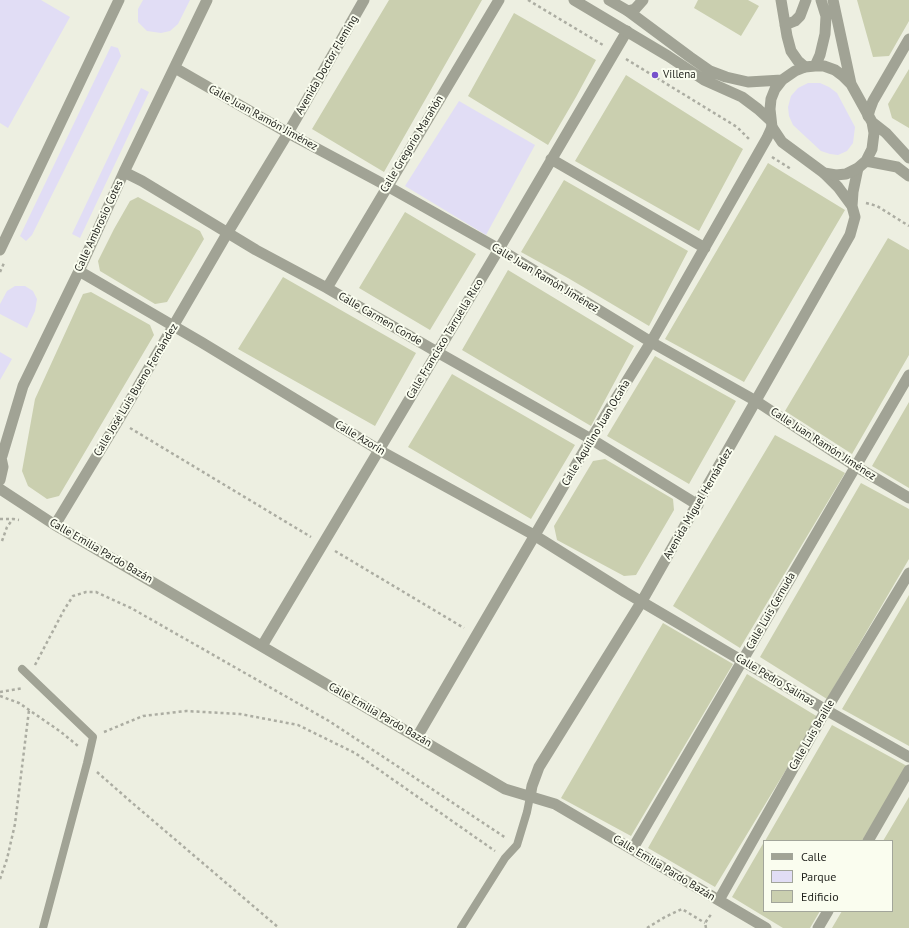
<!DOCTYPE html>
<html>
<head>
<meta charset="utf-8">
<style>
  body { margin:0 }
  #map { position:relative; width:909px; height:928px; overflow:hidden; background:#edefe1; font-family:"PT Sans",sans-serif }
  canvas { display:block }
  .legend { position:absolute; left:763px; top:840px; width:130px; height:72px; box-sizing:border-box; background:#fafdef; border:1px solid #a2a59a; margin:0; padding:5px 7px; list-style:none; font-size:12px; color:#1f201b }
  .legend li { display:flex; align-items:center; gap:8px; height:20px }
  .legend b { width:20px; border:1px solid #a2a59a }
</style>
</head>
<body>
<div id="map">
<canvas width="909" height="928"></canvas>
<ul class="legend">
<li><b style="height:5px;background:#a1a395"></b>Calle</li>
<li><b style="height:11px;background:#e1ddf5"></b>Parque</li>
<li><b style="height:11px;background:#cacfaf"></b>Edificio</li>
</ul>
</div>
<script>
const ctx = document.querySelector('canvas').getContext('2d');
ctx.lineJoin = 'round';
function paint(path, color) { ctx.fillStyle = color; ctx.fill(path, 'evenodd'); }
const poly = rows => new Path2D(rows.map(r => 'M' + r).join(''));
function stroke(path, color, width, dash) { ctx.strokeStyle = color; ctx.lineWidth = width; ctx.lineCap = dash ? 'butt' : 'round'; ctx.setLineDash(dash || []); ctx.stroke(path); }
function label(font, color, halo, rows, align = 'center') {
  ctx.font = font + ' "PT Sans",sans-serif'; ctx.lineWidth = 4; ctx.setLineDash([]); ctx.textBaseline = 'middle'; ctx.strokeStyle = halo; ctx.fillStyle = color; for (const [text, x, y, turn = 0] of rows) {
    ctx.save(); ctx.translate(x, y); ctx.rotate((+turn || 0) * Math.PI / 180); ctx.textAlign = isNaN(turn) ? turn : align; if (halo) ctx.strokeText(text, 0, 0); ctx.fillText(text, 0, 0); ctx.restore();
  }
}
paint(poly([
  [0,0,41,0,70,17,8,128,0,123],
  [143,0,190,0,178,24,170,31,161,33,147,31,138,22,138,9],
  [111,46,118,48,121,56,32,235,26,241,20,236],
  [808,83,820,83,829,87,837,93,855,127,853,143,847,151,838,155,830,154,821,151,793,125,789,116,788,107,791,96,798,88],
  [141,88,149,92,80,238,72,234],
  [459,101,535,145,486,235,405,186],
  [15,286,25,286,33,291,37,299,35,311,27,328,0,314,0,304,7,291],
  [0,352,12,359,0,380]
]), '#e1ddf5');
paint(poly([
  [389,0,482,0,384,172,312,129],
  [698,0,748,0,759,6,741,36,694,8],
  [857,0,909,0,909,21,889,56,873,57],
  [514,13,596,60,576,97,548,145,468,96],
  [909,69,909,128,892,118,888,104],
  [626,75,743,149,699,231,575,161],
  [768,163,845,210,744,382,665,339],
  [564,180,688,251,649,326,568,278,521,252],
  [138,197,200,231,204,239,167,302,155,304,100,271,98,261,114,229,130,201],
  [405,212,476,254,430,330,359,288],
  [888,238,909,250,909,355,852,454,785,411],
  [508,270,634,346,591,426,462,350],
  [283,277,416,353,375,426,238,349],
  [91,292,150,325,154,335,59,496,47,499,28,486,22,471,35,399,83,294],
  [655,356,736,401,689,484,607,436],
  [452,374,575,445,531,519,408,447],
  [909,402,909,488,872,466],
  [775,435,845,473,740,648,673,606],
  [605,459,673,499,674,510,636,575,624,576,557,540,554,526,593,461],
  [861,483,909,509,909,559,827,699,760,657],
  [909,595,909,746,842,709],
  [663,623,733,664,631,836,561,798],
  [747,674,818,717,715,887,648,848],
  [832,725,907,766,862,841,765,841],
  [909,797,909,928,832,928,842,911,892,911,892,841,883,841],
  [764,842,764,911,820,911,810,928,783,928,732,897]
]), '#cacfaf');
stroke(poly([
  [528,0,603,45],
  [626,59,737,127,749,139],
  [772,157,791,169],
  [866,203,877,206,909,226],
  [0,272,4,263],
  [130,428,311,537],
  [0,519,13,519,19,520],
  [2,541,7,527,13,519],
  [335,551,464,628],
  [35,665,64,610,73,596,86,592,96,592,131,608,329,721,506,838],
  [0,692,23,688],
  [0,696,19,703,61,732,78,746],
  [104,732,143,716,186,711,240,714,298,725,355,753,495,851],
  [97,772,130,801,279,928],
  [0,879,7,859,15,824,29,710],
  [647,928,665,917,682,909,705,923],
  [706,928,705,923,712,913]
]), '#acada2', 2.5, [3, 3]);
stroke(poly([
  [22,669,93,737,87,763,43,928],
  [461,928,505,858,517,845,527,812,530,797]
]), '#a1a395', 8);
stroke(poly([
  [781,0,787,36,791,51,798,61,805,67],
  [628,11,635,9,643,0],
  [785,25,795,21,800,16,806,0],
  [175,68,288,133,387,186,499,249,651,342,756,401,855,466,909,498],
  [868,116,870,109,873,101,909,39],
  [551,159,705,248],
  [124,172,142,181,256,250,327,288,437,352,591,439,698,505],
  [824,173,838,187,852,206],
  [0,250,119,0],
  [79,271,201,342,379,450,534,535,625,592,826,710,909,757],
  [327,288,499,0],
  [0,453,3,467,0,480],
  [2,456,23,386,79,271,124,172,207,0],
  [0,489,55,525,505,789,555,804,766,928],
  [55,525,118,421,228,232,288,133,364,0],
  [262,646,499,249,627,31],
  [417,737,591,439,651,342,767,138,772,127],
  [530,797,532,786,539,767,642,601,850,235,855,217,852,206,853,192,858,168],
  [868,841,909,770],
  [633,848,909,375],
  [719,900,826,710,909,573],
  [818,928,828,911]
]), '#a1a395', 11);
stroke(poly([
  [574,0,668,56,704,80,742,97,758,109,771,121],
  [609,0,628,11,690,57,710,71,726,77,748,82,782,80],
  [833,0,851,84],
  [815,66,824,66,835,70,843,76,851,84,872,122,874,133,872,149,866,161,858,168,846,174,836,175,824,173,782,142,772,127,770,109,771,99,775,89,782,80,795,71,805,67,815,66],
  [815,66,820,55,825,34,826,16,821,0],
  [872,122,886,133,909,158],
  [866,161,897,167,909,176]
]), '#a1a395', 11);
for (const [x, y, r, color] of [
  [655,75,4,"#7852cc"]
]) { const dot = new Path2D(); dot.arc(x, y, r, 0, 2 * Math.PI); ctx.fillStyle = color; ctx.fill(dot); stroke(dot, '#fafdef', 1.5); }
label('11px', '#1f201b', '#fafdef', [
  ["Avenida Doctor Fleming",327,65,-60],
  ["Calle Juan Ramón Jiménez",263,118,29],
  ["Calle Gregorio Marañón",412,144,-59],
  ["Calle Ambrosio Cotes",99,226,-65],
  ["Calle Juan Ramón Jiménez",545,278,31],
  ["Calle Carmen Conde",380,319,30],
  ["Calle Francisco Tarruella Rico",445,339,-59],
  ["Calle José Luis Bueno Fernández",136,390,-59],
  ["Calle Aquilino Juan Ocaña",596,433,-59],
  ["Calle Azorín",360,438,31],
  ["Calle Juan Ramón Jiménez",823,444,33],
  ["Avenida Miguel Hernández",698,504,-60],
  ["Calle Emilia Pardo Bazán",101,551,30],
  ["Calle Luis Cernuda",771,611,-60],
  ["Calle Pedro Salinas",775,680,31],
  ["Calle Emilia Pardo Bazán",380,715,30],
  ["Calle Luis Braille",812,735,-60],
  ["Calle Emilia Pardo Bazán",664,868,31]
]);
label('11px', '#1f201b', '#fafdef', [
  ["Villena",663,75]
], 'left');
</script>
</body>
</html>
